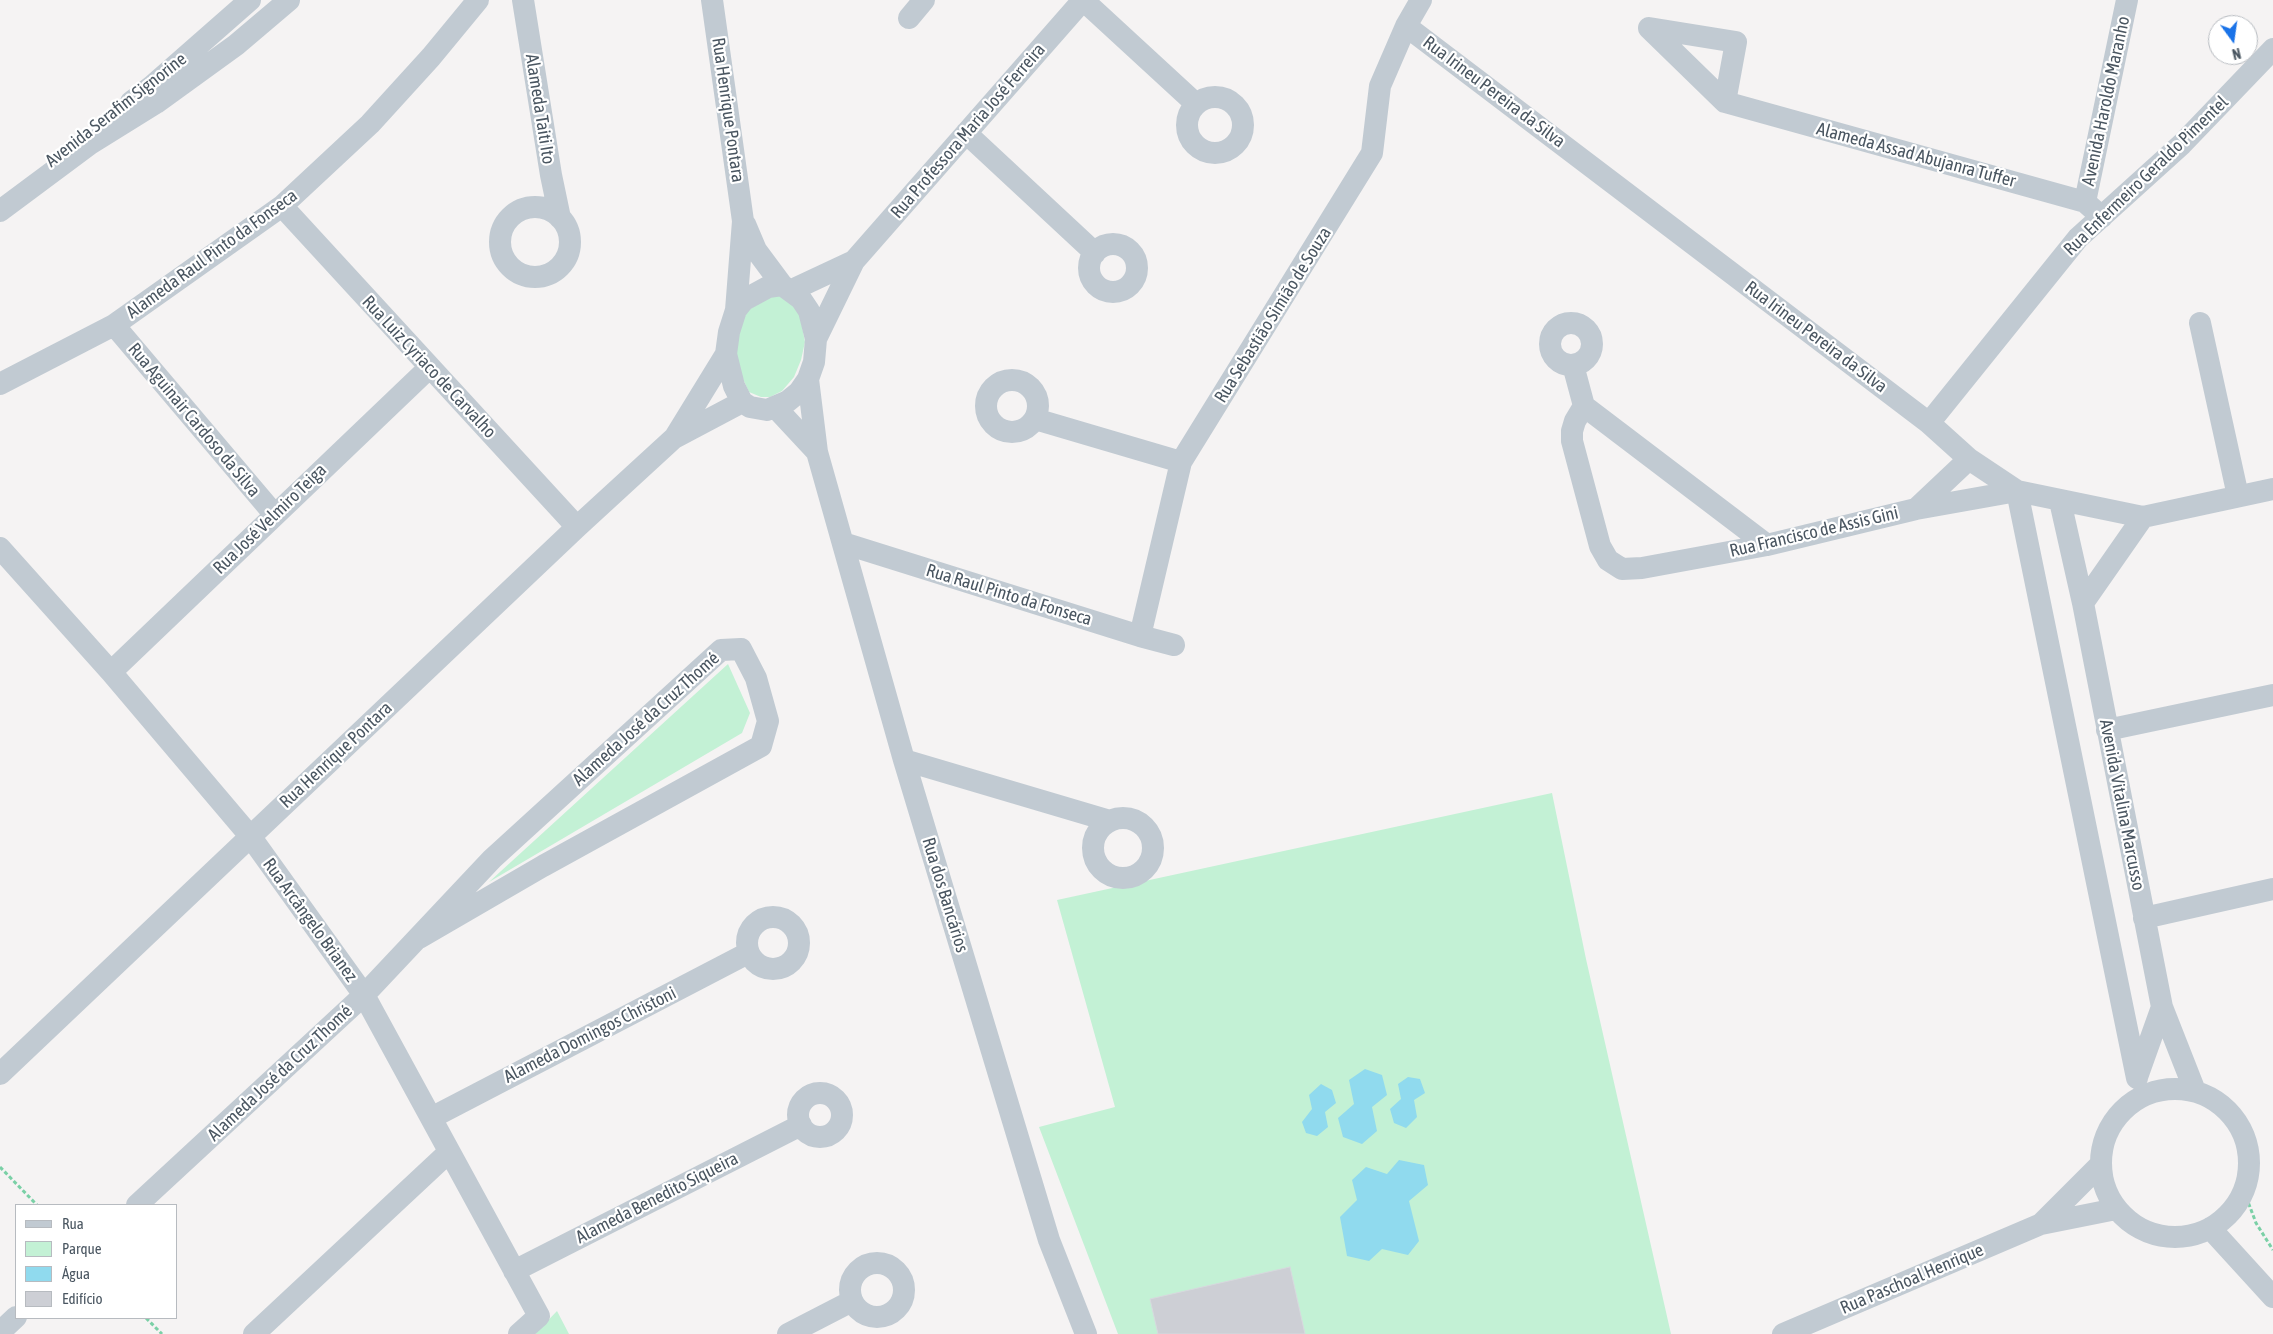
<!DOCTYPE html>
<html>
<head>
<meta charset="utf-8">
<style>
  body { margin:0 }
  #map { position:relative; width:2273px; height:1334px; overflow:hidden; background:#f5f3f3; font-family:"Asap Condensed",sans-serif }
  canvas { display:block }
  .legend { position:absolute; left:15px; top:1204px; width:162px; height:115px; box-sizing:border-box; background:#fff; border:1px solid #b7bbc0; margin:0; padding:6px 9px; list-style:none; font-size:15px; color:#4a5661 }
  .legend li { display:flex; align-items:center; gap:10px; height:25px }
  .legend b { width:25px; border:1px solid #b7bbc0 }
  .north { position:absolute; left:2208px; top:15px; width:50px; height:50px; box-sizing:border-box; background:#fff; border:1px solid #b7bbc0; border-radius:50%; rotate:166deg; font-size:14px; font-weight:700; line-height:20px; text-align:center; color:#4a5661 }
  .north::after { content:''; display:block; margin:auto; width:18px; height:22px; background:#1a73e8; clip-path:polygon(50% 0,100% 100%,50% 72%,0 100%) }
</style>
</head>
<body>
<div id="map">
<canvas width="2273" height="1334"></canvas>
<ul class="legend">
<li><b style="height:6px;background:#c1cad2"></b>Rua</li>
<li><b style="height:14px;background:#c3f1d5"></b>Parque</li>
<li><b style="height:14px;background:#90daee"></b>Água</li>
<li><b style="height:14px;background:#cdcfd5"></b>Edifício</li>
</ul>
<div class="north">N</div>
</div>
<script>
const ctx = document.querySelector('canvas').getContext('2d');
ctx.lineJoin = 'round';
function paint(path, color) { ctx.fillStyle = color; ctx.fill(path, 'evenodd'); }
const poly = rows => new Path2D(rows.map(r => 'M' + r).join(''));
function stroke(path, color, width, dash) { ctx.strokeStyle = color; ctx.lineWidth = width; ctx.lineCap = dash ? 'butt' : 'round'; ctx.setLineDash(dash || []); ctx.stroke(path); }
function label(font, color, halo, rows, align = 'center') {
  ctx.font = font + ' "Asap Condensed",sans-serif'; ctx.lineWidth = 4.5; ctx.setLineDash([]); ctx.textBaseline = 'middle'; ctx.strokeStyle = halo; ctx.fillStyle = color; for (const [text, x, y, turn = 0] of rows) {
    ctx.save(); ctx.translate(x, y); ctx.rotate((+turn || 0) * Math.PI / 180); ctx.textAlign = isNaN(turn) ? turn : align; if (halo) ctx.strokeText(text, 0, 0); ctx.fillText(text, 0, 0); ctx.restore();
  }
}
paint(poly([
  [774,295,788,296,798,305,805,342,801,360,794,377,782,391,770,397,761,397,749,392,736,364,738,331,748,310],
  [728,664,750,713,742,733,489,882],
  [1552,793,1586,959,1671,1334,1118,1334,1039,1127,1115,1107,1057,900],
  [557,1311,569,1334,535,1334]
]), '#c3f1d5');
paint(poly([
  [1365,1069,1382,1075,1387,1095,1372,1107,1377,1131,1362,1144,1343,1137,1338,1118,1354,1104,1349,1080],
  [1408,1077,1420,1079,1425,1093,1414,1100,1417,1117,1406,1128,1394,1123,1390,1109,1401,1099,1398,1084],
  [1321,1084,1332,1090,1336,1103,1325,1112,1328,1127,1317,1136,1306,1133,1302,1122,1312,1109,1309,1095],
  [1399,1160,1424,1165,1428,1185,1409,1201,1419,1241,1408,1255,1382,1249,1369,1261,1347,1256,1340,1217,1357,1200,1352,1180,1366,1167,1387,1174]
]), '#90daee');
const building = poly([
  [1290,1267,1305,1334,1158,1334,1150,1299,1290,1267]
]);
paint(building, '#cdcfd5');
stroke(building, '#d7d9de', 1);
stroke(poly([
  [0,1167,37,1205],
  [2244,1191,2256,1223,2273,1250],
  [146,1318,162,1334]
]), '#7ad0a6', 3, [4, 2.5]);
stroke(poly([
  [523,0,551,175,560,218],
  [712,0,743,221,736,310],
  [1083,0,1195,103],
  [909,18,924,0],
  [1406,26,1929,423,1969,459,2017,491,2143,517,2273,489],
  [1649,28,1736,42,1725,102,1649,28],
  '1187 125a28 28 0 1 1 56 0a28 28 0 1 1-56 0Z',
  [131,102,152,86,250,0],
  [1725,102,2085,202,2102,217],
  [966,133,1095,253],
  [2085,202,2127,0],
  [282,206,577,527],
  '500 242a35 35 0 1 1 70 0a35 35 0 1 1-70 0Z',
  [0,211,90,144,156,103,236,45,289,0],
  [745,224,756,250,782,285],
  '1089 268a24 24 0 1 1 48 0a24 24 0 1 1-48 0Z',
  [792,290,854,261],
  [2200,323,2238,496],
  '1550 344a21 21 0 1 1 42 0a21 21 0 1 1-42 0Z',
  [114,325,274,514],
  [816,339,809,311,801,299,782,285,768,287,744,300,736,310,729,332,726,354,734,386,742,402,750,407,767,410,788,401,799,392,808,379,814,362,816,339,854,261,1083,0],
  [1573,365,1584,406,1575,421,1572,431,1572,441,1600,546,1608,560,1622,569,1642,568,1767,545,1916,509,1969,459],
  [808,379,817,452,904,760,1049,1240,1086,1334],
  '986 406a26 26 0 1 1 52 0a26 26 0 1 1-52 0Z',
  [0,384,114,325,282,206,370,124,431,57,478,0],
  [1584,406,1767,545],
  [776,408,817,452],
  [1035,419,1181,462],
  [1929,423,2078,238,2182,144,2273,49],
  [675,437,726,354],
  [2060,501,2083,603,2162,1007,2195,1091],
  [1916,509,2017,491,2137,1078],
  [843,543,1140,636,1174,645],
  [0,548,111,672,250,836,364,995,539,1316,519,1334],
  [2083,603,2143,517],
  [1140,636,1181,462,1372,153,1380,86,1406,26,1421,0],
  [111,672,430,367],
  [2107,730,2273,695],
  [904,760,1110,821],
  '1093 848a30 30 0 1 1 60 0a30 30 0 1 1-60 0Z',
  '747 943a26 26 0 1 1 52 0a26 26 0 1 1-52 0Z',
  [2144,918,2273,889],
  [0,1074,577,527,674,438,742,402],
  [2137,1077,2162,1007],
  '2101 1163a74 74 0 1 1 148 0a74 74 0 1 1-148 0Z',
  '798 1115a22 22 0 1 1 44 0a22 22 0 1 1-44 0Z',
  [431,1118,748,953],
  [137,1205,364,995,492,859,721,650,741,649,756,678,768,721,761,746,543,866,419,938],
  [2041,1224,2100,1165],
  [2210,1228,2273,1297],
  '850 1290a27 27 0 1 1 54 0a27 27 0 1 1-54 0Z',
  [514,1271,801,1125],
  [0,1332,16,1317],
  [254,1334,449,1152],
  [788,1334,852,1301],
  [1783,1334,2041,1224,2116,1209]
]), '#c1cad2', 22);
label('18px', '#4a5661', '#fff', [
  ["Rua Irineu Pereira da Silva",1494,92,37],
  ["Avenida Haroldo Maranho",2106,101,-78],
  ["Alameda Taiti Ito",540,109,81],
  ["Avenida Serafim Signorine",116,110,-38],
  ["Rua Henrique Pontara",728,110,82],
  ["Rua Professora Maria José Ferreira",968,131,-49],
  ["Alameda Assad Abujanra Tuffer",1916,155,15],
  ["Rua Enfermeiro Geraldo Pimentel",2146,176,-44],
  ["Alameda Raul Pinto da Fonseca",212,254,-36],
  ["Rua Sebastião Simião de Souza",1273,315,-58],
  ["Rua Irineu Pereira da Silva",1816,337,37],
  ["Rua Luiz Cyriaco de Carvalho",429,367,47],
  ["Rua Aguinair Cardoso da Silva",194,420,50],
  ["Rua José Velmiro Teiga",270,519,-44],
  ["Rua Francisco de Assis Gini",1814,532,-13],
  ["Rua Raul Pinto da Fonseca",1009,595,17],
  ["Alameda José da Cruz Thomé",646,719,-42],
  ["Rua Henrique Pontara",336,755,-43],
  ["Avenida Vitalina Marcusso",2122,805,79],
  ["Rua dos Bancários",945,895,73],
  ["Rua Arcângelo Brianez",310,920,54],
  ["Alameda Domingos Christoni",590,1035,-27],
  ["Alameda José da Cruz Thomé",280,1073,-43],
  ["Alameda Benedito Siqueira",657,1198,-27],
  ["Rua Paschoal Henrique",1912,1279,-23]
]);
</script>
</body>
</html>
